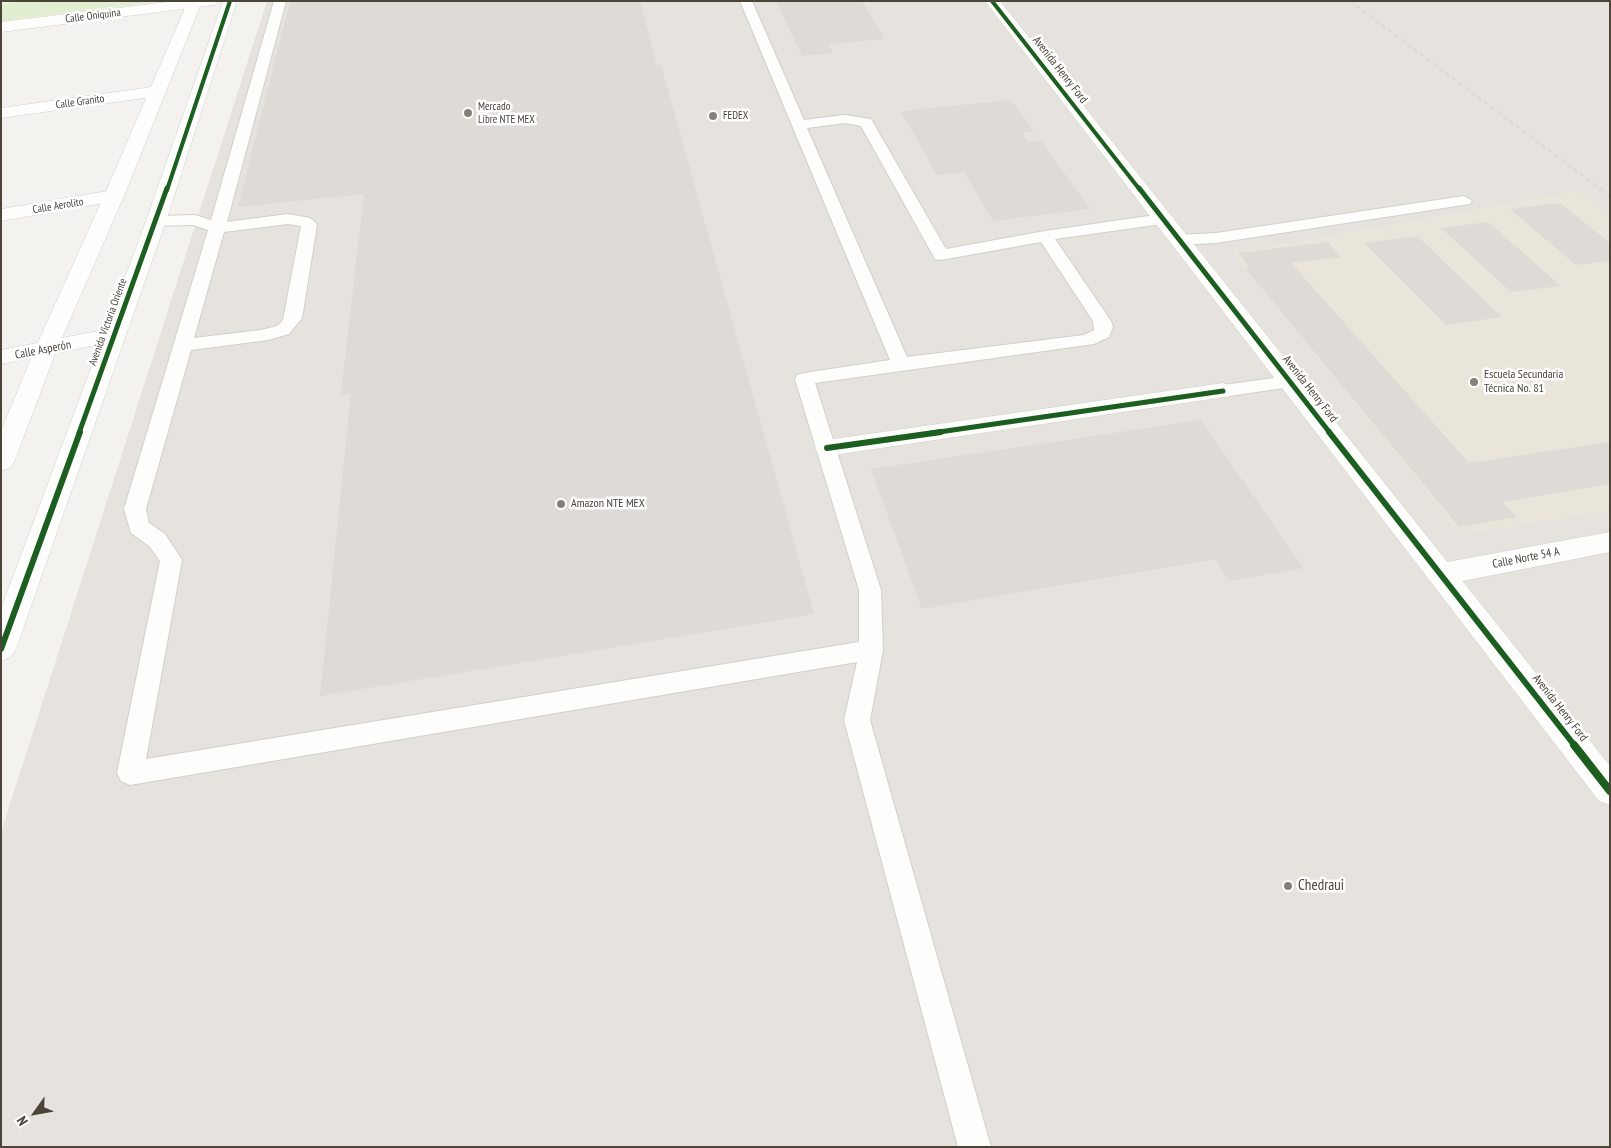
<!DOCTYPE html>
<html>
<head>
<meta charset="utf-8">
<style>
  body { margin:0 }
  #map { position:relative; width:1611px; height:1148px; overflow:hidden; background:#f4f2ee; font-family:"PT Sans Narrow",sans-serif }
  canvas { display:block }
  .frame { position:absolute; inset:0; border:2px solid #4b4439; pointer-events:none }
  .north { position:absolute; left:10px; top:1088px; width:50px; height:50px; -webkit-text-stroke:4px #fff; paint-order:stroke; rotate:238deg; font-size:14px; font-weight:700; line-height:20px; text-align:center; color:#4b4439 }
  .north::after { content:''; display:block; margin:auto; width:18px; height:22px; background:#4b4439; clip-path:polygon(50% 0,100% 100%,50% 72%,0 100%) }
</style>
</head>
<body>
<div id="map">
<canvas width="1611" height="1148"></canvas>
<div class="frame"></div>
<div class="north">N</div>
</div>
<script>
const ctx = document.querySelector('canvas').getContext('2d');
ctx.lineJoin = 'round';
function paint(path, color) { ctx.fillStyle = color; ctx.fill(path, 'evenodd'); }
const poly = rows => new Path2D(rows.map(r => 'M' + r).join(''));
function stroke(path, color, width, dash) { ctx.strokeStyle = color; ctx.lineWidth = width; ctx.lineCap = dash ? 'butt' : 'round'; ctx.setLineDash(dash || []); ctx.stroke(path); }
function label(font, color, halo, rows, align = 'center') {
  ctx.font = font + ' "PT Sans Narrow",sans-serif'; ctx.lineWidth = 5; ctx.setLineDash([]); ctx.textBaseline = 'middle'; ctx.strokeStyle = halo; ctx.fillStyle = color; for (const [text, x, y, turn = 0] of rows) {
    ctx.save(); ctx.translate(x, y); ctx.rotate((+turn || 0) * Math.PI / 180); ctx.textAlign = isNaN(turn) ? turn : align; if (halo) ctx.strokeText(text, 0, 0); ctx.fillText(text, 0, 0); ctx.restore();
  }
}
paint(poly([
  [267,1,1610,1,1610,1147,1,1147,1,832]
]), '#e6e2de');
paint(poly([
  [1579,191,1610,215,1610,511,1462,535,1232,253]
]), '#eae5da');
paint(poly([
  [21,1,163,1,1,21,1,4]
]), '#e1eecf');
paint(poly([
  [290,1,640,1,657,66,661,65,814,614,320,696,351,393,341,394,364,194,238,207],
  [776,1,862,1,885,39,828,44,833,53,802,56],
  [1011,100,1034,131,1022,132,1029,142,1041,141,1090,209,993,221,964,172,937,175,901,111],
  [1560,203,1610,243,1610,261,1576,265,1510,209],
  [1488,222,1561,286,1511,292,1441,228],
  [1417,236,1502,317,1446,325,1364,243],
  [1328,242,1341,257,1291,263,1469,463,1610,442,1610,484,1502,502,1517,517,1459,527,1245,268,1250,268,1238,253],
  [1201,420,1303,568,1229,581,1216,559,922,609,871,469]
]), '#dedbd6');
const service = poly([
  [274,1,286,1,227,222,288,214,310,218,315,222,317,225,302,318,289,334,268,340,191,350,146,509,149,523,165,534,182,560,146,759,859,642,859,590,795,379,797,375,804,373,890,360,740,1,752,1,804,120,845,115,871,119,946,249,1045,231,1162,214,1170,219,1162,224,1055,239,1111,321,1113,327,1109,337,1094,344,815,383,881,590,883,650,870,720,991,1147,958,1147,844,720,857,662,130,785,121,781,117,773,160,561,149,546,131,533,124,509,208,230,193,225,156,226,148,221,156,216,195,215,211,220,274,1],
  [845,123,861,126,935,259,941,260,1041,242,1093,321,1094,330,1084,335,907,357,807,128,845,123],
  [288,224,301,226,283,320,277,326,261,330,194,338,224,232,288,224],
  [1464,196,1472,201,1470,204,1216,243,1178,245,1170,240,1178,235,1216,233,1464,196],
  [1289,376,1296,378,1298,382,1296,386,1223,397,1216,395,1213,391,1216,387,1223,385,1289,376]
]);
const minor = poly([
  [176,1,221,1,214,5,1,32,1,22,176,1],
  [159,86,165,87,167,91,165,95,1,118,1,108,159,86],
  [114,190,121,192,124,196,121,200,1,221,1,209,114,190],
  [113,328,121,330,124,335,121,340,1,364,1,350,113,328],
  [1223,383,1231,386,1235,391,1231,396,827,456,818,454,815,448,818,442,827,440,1223,383],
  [1610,532,1610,552,1442,585,1432,581,1428,574,1432,567,1442,563,1610,532]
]);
const tertiary = poly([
  [188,1,202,1,124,196,57,349,14,462,10,468,1,471,1,431,35,349,104,196,188,1],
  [223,1,237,1,166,221,16,649,11,657,1,661,1,609,146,221,223,1],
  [985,1,1000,1,1610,766,1610,805,1599,801,985,1]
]);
stroke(service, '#d2d0cb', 2);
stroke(minor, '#d2d0cb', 1);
stroke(tertiary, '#d2d0cb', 1);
paint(service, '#fdfdfc');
paint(minor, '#fdfdfc');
paint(tertiary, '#fdfdfc');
stroke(poly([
  [1350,1,1602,190]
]), '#dbdbda', 2.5, [4, 4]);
stroke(poly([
  [1600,188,1610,196]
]), '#dbdbda', 3, [5, 5]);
stroke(poly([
  [992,1,1140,190],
  [167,190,230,1]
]), '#1b5e20', 4);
stroke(poly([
  [1139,188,1330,433],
  [79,433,167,188],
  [932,433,1223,391]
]), '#1b5e20', 5);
stroke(poly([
  [1329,432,1575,746],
  [827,448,941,432],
  [1,649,80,432]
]), '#1b5e20', 6);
stroke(poly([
  [1574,745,1610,791]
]), '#1b5e20', 8);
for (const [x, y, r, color] of [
  [468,113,5,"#868178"],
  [713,116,5,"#868178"],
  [1474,382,5,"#868178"],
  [561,504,5,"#868178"],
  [1288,886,5,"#868178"]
]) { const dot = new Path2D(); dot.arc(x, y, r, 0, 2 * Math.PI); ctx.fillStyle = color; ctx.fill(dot); stroke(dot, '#fff', 2); }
label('11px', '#4b4439', '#fff', [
  ["Calle Oniquina",93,16,-7],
  ["Calle Granito",80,102,-8],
  ["Calle Aerolito",58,206,-9],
  ["Avenida Victoria Oriente",108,322,-70]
]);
label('11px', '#4b4439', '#fff', [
  ["Mercado",478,107],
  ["Libre NTE MEX",478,120],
  ["FEDEX",723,116]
], 'left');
label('12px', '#4b4439', '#fff', [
  ["Avenida Henry Ford",1060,70,52],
  ["Calle Asperón",43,350,-11],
  ["Avenida Henry Ford",1310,389,52],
  ["Calle Norte 54 A",1526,558,-11],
  ["Avenida Henry Ford",1560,708,52]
]);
label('12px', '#4b4439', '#fff', [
  ["Escuela Secundaria",1484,375],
  ["Técnica No. 81",1484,389],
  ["Amazon NTE MEX",571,504]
], 'left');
label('15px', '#4b4439', '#fff', [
  ["Chedraui",1298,886]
], 'left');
</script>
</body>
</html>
